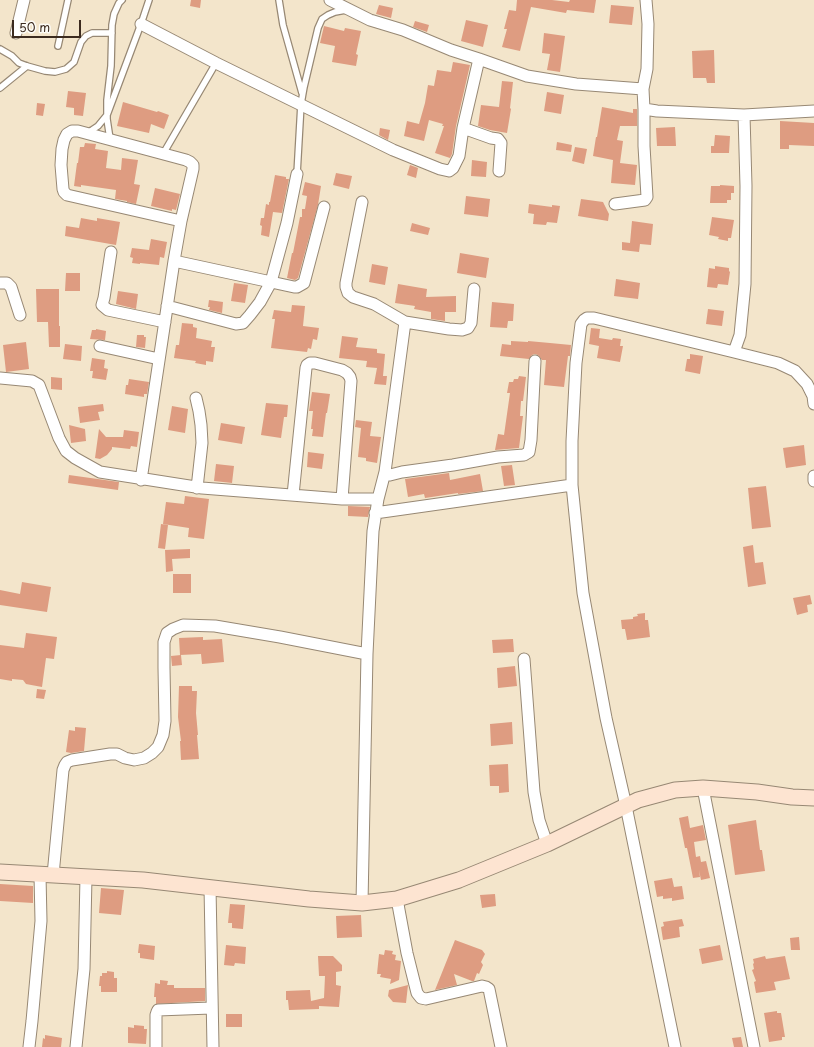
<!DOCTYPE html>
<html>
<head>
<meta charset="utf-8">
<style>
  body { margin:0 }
  #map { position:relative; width:814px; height:1047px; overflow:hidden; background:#f3e5cb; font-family:"Playpen Sans",sans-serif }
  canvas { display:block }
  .scale { position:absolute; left:12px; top:20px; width:69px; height:18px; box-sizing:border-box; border:2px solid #3b2a1e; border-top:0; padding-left:5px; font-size:12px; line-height:14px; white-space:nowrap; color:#3b2a1e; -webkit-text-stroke:3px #fdfcf7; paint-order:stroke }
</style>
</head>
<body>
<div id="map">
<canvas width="814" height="1047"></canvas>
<div class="scale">50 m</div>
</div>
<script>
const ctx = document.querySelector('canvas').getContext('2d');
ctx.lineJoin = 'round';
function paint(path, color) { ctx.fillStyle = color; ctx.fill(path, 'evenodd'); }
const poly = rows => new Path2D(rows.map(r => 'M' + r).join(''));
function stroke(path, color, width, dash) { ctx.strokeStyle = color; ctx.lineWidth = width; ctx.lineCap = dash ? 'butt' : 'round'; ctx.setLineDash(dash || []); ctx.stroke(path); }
paint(poly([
  [191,0,201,0,200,8,190,6],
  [517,0,552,0,569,2,570,0,596,0,594,13,567,10,566,13,531,7,520,51,502,47,507,29,504,29,509,10,516,11],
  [379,5,393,8,391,18,376,14],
  [611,5,634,7,632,25,609,23],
  [466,20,488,25,483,47,461,41],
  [415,21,429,25,427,32,413,27],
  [324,26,344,31,345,28,361,31,356,54,358,55,356,66,332,62,335,46,320,43],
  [544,33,565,36,560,72,547,70,550,54,542,53],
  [714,50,715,83,707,83,706,78,693,78,692,51],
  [453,62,470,65,456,126,452,154,450,158,435,153,444,126,442,126,443,124,429,120,424,141,404,136,407,121,419,124,425,103,428,85,434,86,437,70,451,72],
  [502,81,513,82,510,108,511,109,507,133,490,130,478,126,481,105,499,107],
  [68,91,86,93,83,116,74,115,74,108,66,107],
  [547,92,564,95,561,114,544,111],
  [123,102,157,112,158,111,169,115,164,129,151,124,149,133,117,126],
  [37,103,45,104,43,116,36,115],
  [602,107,633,113,633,109,637,109,637,126,620,126,617,140,623,141,620,163,637,165,635,185,611,183,613,160,593,156,596,137,597,137],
  [780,121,814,123,814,146,789,145,789,149,780,149],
  [675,127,676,146,657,146,656,128],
  [380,128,390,130,388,140,379,135],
  [715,135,730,136,729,153,711,153,711,146,714,146],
  [557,142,572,145,571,152,556,150],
  [85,143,96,144,95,149,108,151,106,168,121,170,122,158,138,160,134,184,140,185,136,204,127,202,127,201,115,199,116,190,81,185,81,187,74,186,77,163,78,163,80,147,84,147],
  [575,147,587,149,584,164,572,161],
  [472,160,487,162,486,177,471,176],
  [410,165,418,168,416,178,407,175],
  [336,173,352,176,349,189,333,185],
  [275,175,286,177,286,179,289,179,282,213,273,212,269,237,261,235,262,226,260,225,261,218,264,218,266,204,269,205,269,202,270,202],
  [305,182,321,186,318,205,298,278,295,280,287,278,292,253,293,253,300,217,302,217,302,209,305,209,307,196,302,195],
  [720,185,734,186,734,193,731,193,731,200,727,200,727,203,710,203,711,186,720,186],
  [155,188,180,194,176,210,172,209,172,211,151,206],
  [466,196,490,199,488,217,464,214],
  [581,199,603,202,609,214,608,221,578,216],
  [529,204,552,207,552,205,560,206,557,223,547,222,546,225,533,224,534,214,528,213],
  [712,217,734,220,731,238,728,238,728,241,718,239,719,237,709,235],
  [81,218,97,221,97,218,120,222,116,245,65,236,66,226,79,228],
  [632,221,653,224,651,245,640,244,639,252,622,250,622,242,630,243],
  [412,223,430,228,428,235,410,231],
  [151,239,167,242,164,258,160,257,159,265,140,263,140,264,132,263,133,258,130,257,132,248,149,250],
  [460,253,489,258,486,278,457,273],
  [372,264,388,267,385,285,369,282],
  [715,266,729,268,729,271,730,272,728,285,718,284,717,288,707,287,709,268,715,269],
  [66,273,80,273,80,291,65,291],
  [616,279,640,283,638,299,614,296],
  [234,283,248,285,245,303,231,301],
  [398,284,427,289,426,297,456,296,456,312,445,312,445,321,431,319,431,312,414,309,415,306,395,303],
  [36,289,59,289,59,326,60,326,60,347,49,347,48,322,37,322],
  [118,291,138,294,136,309,116,304],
  [209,300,223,302,222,313,209,310,210,307,208,307],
  [492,302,514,304,513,321,508,321,507,328,490,327],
  [292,305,305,306,303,326,319,328,317,340,313,339,311,349,308,348,307,352,271,348,275,319,272,319,274,310,291,312],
  [708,309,724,311,722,326,706,324],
  [182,323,193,324,193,327,197,328,196,338,212,341,211,347,215,347,213,362,206,361,206,365,195,363,196,361,174,358,176,345,179,345],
  [591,328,600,329,599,338,612,340,613,338,621,339,620,346,623,346,620,362,597,358,599,346,589,344],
  [96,329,106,331,105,340,90,339,92,330,96,330],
  [137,335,144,335,144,337,146,337,145,348,136,347],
  [342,336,358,338,356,347,377,349,377,353,385,354,383,376,387,376,386,385,374,384,377,368,366,367,367,361,339,358],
  [511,341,528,342,528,341,550,343,571,345,570,356,568,356,564,387,544,385,546,360,542,360,538,355,535,354,532,355,529,359,500,356,502,344,511,345],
  [26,342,29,369,6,372,3,345],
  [65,344,82,346,81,361,63,359],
  [690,354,703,356,700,374,685,371,687,359,690,359],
  [92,358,105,360,104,368,108,369,106,380,92,378,93,371,90,371],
  [519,376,526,377,523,401,521,401,520,416,523,416,519,448,495,450,498,434,504,435,510,393,507,393,509,382,513,382,514,379,518,379],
  [51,377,62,378,62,390,51,389],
  [129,379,149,382,147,394,144,394,144,397,125,394,126,385,128,385],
  [312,392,330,394,327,413,326,413,323,437,312,436,313,429,311,429,313,411,309,411],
  [266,403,288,405,287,417,284,417,281,438,261,435],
  [103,404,104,411,98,412,100,420,80,423,78,407],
  [172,406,188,409,185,433,168,430],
  [356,420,372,422,370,436,381,437,377,463,366,461,366,458,358,457,361,428,355,427],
  [221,423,245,427,242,444,218,440],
  [69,425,85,429,86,441,71,443],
  [99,429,106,437,123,437,124,430,139,432,137,447,131,446,130,449,112,447,112,449,107,455,100,459,95,458],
  [804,445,806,465,786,468,783,448],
  [308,452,324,454,322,469,307,467],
  [216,464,234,466,232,483,214,481],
  [512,465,515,485,504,486,501,466],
  [449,473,450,480,480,474,483,491,458,494,458,493,425,498,424,494,408,497,405,479],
  [69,475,119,482,118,490,68,483],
  [766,486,771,527,752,529,748,488],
  [185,496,209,499,204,539,188,537,189,528,163,524,166,502,184,504],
  [348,506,370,507,368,517,348,516],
  [161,524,168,525,165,549,158,548],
  [753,545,755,563,763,562,766,584,748,587,743,547],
  [190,549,190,558,172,559,173,571,166,572,165,550],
  [173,574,191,574,191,593,173,593],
  [22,582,51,587,47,612,0,605,0,590,20,594],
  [810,595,812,604,807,605,808,612,797,615,793,598],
  [645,613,645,620,648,620,650,637,627,640,625,629,622,629,621,620,633,619,633,617,638,616,637,614],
  [26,633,57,637,54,659,46,658,42,687,26,684,23,680,12,679,12,681,0,679,0,645,24,648],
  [203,637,203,640,222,639,224,662,202,664,201,654,180,655,179,638],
  [513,639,514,652,493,653,492,640],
  [181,655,182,665,172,666,171,656],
  [515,666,517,686,498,688,497,668],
  [179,686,192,686,192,691,197,691,196,713,198,735,197,735,199,759,181,760,180,741,181,741,178,717],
  [37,689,46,690,44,699,36,698],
  [512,722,513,744,491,746,490,724],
  [75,727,86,728,84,751,71,753,66,752,69,730,75,731],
  [508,764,509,792,499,793,499,786,490,786,489,765],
  [688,816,690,828,703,825,706,840,694,842,696,857,700,856,701,862,706,861,710,878,701,880,699,870,700,877,693,878,687,848,685,848,679,818],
  [756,820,760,850,762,850,765,871,735,875,728,825],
  [672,878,674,887,682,886,684,899,672,901,672,898,663,899,663,896,657,897,654,881],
  [0,884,33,886,33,903,0,901],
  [101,888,124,890,121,915,99,913],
  [495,894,496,906,482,908,480,895],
  [230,904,245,905,243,929,232,928,232,923,228,923],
  [361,915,362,937,337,938,336,916],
  [682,919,684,926,679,927,680,937,663,940,661,927,664,926,663,922],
  [799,937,800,950,791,950,790,938],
  [455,940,482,950,485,954,481,962,483,965,479,974,477,973,474,981,472,981,454,974,457,985,435,990],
  [139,944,155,946,154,960,140,958,140,953,138,953],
  [226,945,246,947,245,964,235,963,234,966,224,965],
  [720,945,723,960,702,964,699,949],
  [385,950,393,951,392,954,396,955,395,960,401,961,399,980,390,984,391,979,380,977,381,974,377,974,379,954,384,955],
  [318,956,333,956,342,965,342,971,336,972,336,985,341,986,339,1007,319,1006,319,1009,289,1010,288,1000,286,1000,286,991,310,990,311,1001,324,998,325,976,319,976],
  [765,956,766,959,785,956,790,979,774,982,776,990,756,993,754,982,756,981,752,970,754,969,753,964,754,963,753,959],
  [107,971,114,972,114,978,117,978,117,992,101,992,101,986,99,986,100,976,102,976,102,973,107,973],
  [160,980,168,981,167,985,174,985,174,988,205,988,205,1001,156,1004,156,997,154,997,155,983,160,984],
  [408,985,406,1003,393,1002,388,996,389,990],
  [777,1011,777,1013,781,1013,785,1037,782,1037,782,1040,769,1042,764,1013],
  [226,1014,242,1014,242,1027,226,1027],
  [134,1025,144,1026,144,1029,147,1029,146,1044,128,1043,128,1027,134,1028],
  [45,1035,62,1038,61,1047,42,1047,43,1038,45,1039],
  [741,1037,743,1047,734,1047,732,1038]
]), '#de9c81');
const lane = poly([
  [279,0,283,25,302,93],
  [58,46,68,0],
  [0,49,12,56,19,63,27,66,45,71,55,72,66,69,74,62,81,42,86,36,92,33,112,33],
  [0,88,27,66],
  [87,133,92,130,98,126,107,115,141,24,149,0],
  [110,139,107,119,107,100,111,66,112,25,114,14,119,3,122,0],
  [163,154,216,63],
  [297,174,301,104,304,87,318,28,322,19,328,15,335,12,346,10]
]);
const street = poly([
  [330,0,370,20,403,30,451,50,479,59,527,76,576,84,643,89],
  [646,0,648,24,647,69,643,89,644,109,657,111,744,115,814,111],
  [141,24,216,63,393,150,440,169,449,171,453,168,459,156,463,128,479,59],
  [16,33,24,0],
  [463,128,491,138,498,139,501,143,499,171],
  [362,202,346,283,346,287,348,293,353,297,374,304,405,322,385,472,378,499],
  [615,204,645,200,647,197,644,146,644,109],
  [111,252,104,298,102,305,108,310,165,322],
  [174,261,271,282,287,223,297,174],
  [0,283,7,283,11,287,20,315],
  [167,306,236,324,243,323,250,315,260,302,271,282,294,287,297,287,304,283,324,207],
  [405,322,449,329,462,330,468,328,471,323,474,289],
  [100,346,159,359],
  [734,352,778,363,795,371,807,384,813,396,814,404],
  [0,378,32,381,39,385,59,438,66,451,75,458,100,472,202,488,342,499,378,499,373,531,367,654,362,903],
  [196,398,199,411,201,425,202,443,197,488],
  [385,472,390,475,402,472,453,465,498,457,524,455,529,452,531,440,535,361],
  [814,476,814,481],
  [141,480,174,261,181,221,193,169,193,165,190,162,186,160,78,131,72,131,67,134,64,140,62,149,61,165,63,189,64,192,67,195,181,221],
  [293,495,306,368,307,365,310,363,315,363,342,370,347,373,350,377,351,381,342,499],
  [375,513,572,485],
  [524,659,534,792,539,820,547,844],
  [703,788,754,1047],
  [53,875,63,770,65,765,67,762,72,760,110,754,117,754,125,758,134,760,144,758,152,753,158,747,163,735,165,721,164,668,164,642,167,633,173,629,183,625,215,626,280,637,367,654],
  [210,887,213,1047],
  [397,899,407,953,417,993,421,998,426,999,482,986,486,987,489,989,501,1047],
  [29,1047,32,1021,41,921,40,875],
  [76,1047,84,969,86,877],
  [156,1047,156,1015,157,1012,158,1010,211,1008],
  [675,1047,626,806,606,718,583,593,572,485,572,441,576,363,581,324,584,320,587,318,594,318,734,352,740,335,745,284,746,186,744,115]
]);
const secondary = poly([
  [0,872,143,880,309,899,362,903,397,899,459,880,547,844,638,800,675,790,703,788,757,792,792,797,814,798]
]);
stroke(lane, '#978874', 8);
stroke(street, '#978874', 13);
stroke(secondary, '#978874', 17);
stroke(lane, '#fff', 5.5);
stroke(street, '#fff', 11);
stroke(secondary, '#fde4d1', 15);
</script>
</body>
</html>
